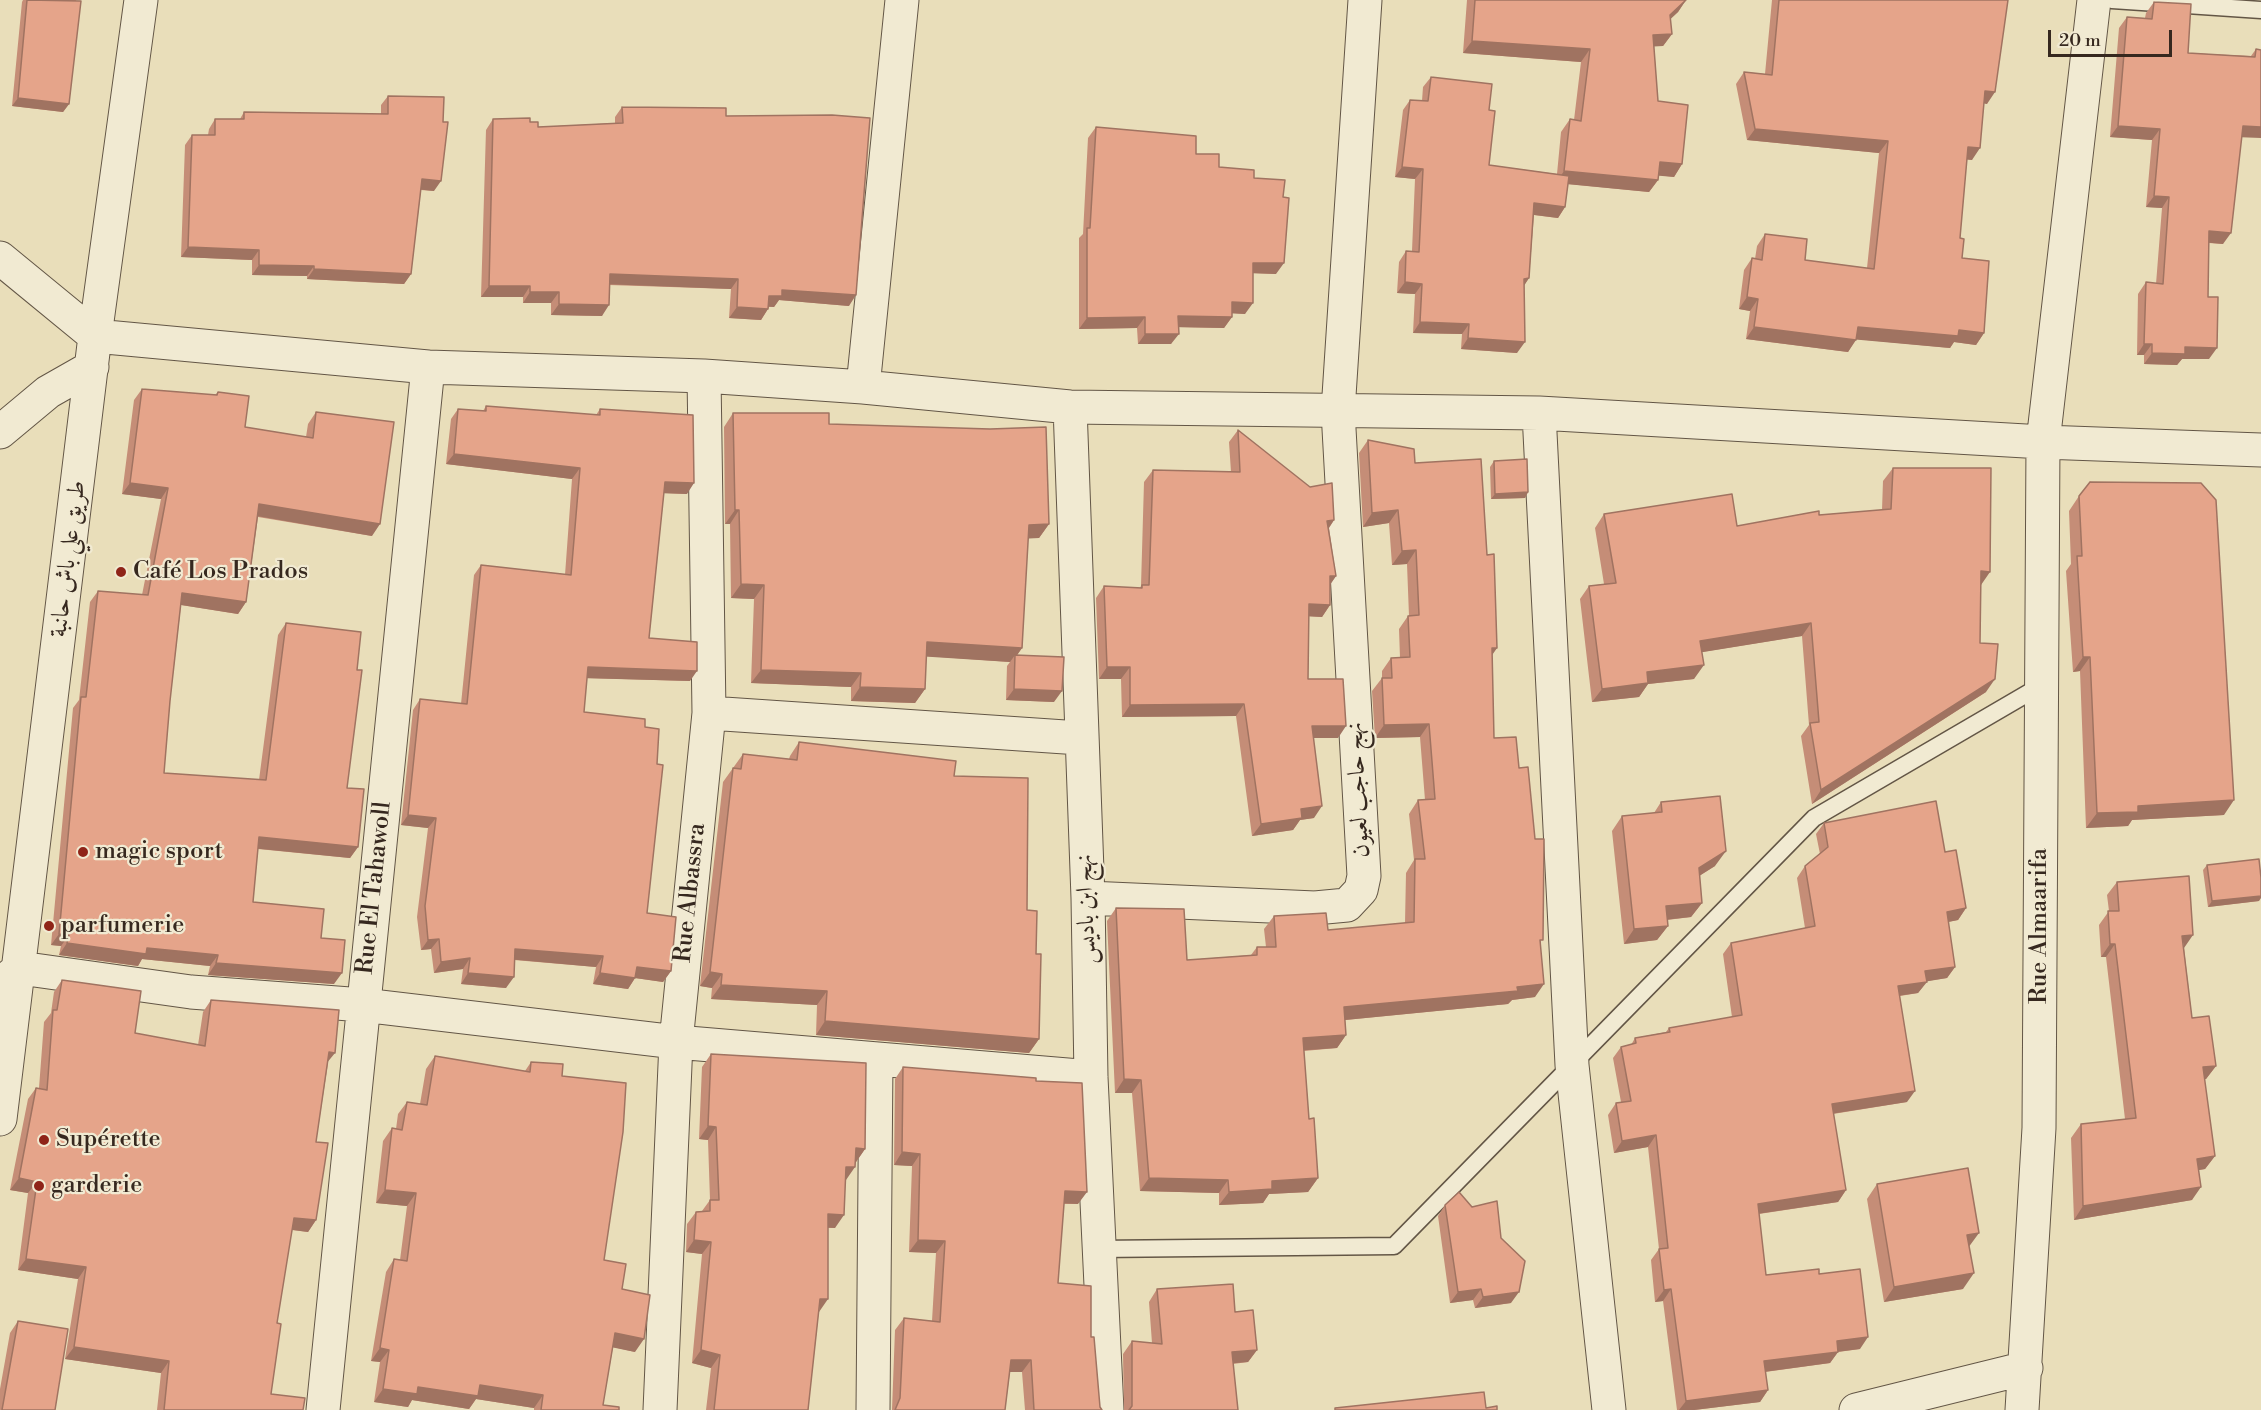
<!DOCTYPE html>
<html>
<head>
<meta charset="utf-8">
<style>
  body { margin:0 }
  #map { position:relative; width:2261px; height:1410px; overflow:hidden; background:#e9deba; font-family:"Libre Bodoni",serif }
  canvas { display:block }
  .scale { position:absolute; left:2048px; top:30px; width:124px; height:27px; box-sizing:border-box; border:3px solid #36281f; border-top:0; padding-left:8px; font-size:18px; line-height:21px; white-space:nowrap; color:#36281f; -webkit-text-stroke:4px #f1ead2; paint-order:stroke }
</style>
</head>
<body>
<div id="map">
<canvas width="2261" height="1410"></canvas>
<div class="scale">20 m</div>
</div>
<script>
const ctx = document.querySelector('canvas').getContext('2d');
ctx.lineJoin = 'round';
const poly = rows => new Path2D(rows.map(r => 'M' + r).join(''));
function stroke(path, color, width, dash) { ctx.strokeStyle = color; ctx.lineWidth = width; ctx.lineCap = dash ? 'butt' : 'round'; ctx.setLineDash(dash || []); ctx.stroke(path); }
function paint(path, color) { ctx.fillStyle = color; ctx.fill(path, 'evenodd'); }
function label(font, color, halo, rows, align = 'center') {
  ctx.font = font + ' "Libre Bodoni",Amiri,serif'; ctx.lineWidth = 4.5; ctx.setLineDash([]); ctx.textBaseline = 'middle'; ctx.strokeStyle = halo; ctx.fillStyle = color; for (const [text, x, y, turn = 0] of rows) {
    ctx.save(); ctx.translate(x, y); ctx.rotate((+turn || 0) * Math.PI / 180); ctx.textAlign = isNaN(turn) ? turn : align; if (halo) ctx.strokeText(text, 0, 0); ctx.fillText(text, 0, 0); ctx.restore();
  }
}
const lane = poly([
  [2112,0,2261,10],
  [1097,1249,1394,1246,1814,818,2042,685]
]);
const street = poly([
  [0,258,95,336,428,367,704,376,863,387,1070,407,1539,413,2043,442,2261,450],
  [863,387,902,0],
  [1070,407,1088,898,1091,1077,1107,1410],
  [1539,413,1572,1065,1609,1410],
  [0,432,48,392,92,367],
  [709,713,1080,738],
  [1088,898,1315,908,1347,905,1361,890,1364,876,1338,411,1365,0],
  [4,981,20,968,191,992,363,1005,676,1042,1091,1077],
  [0,1119,95,336,141,0],
  [323,1410,428,367],
  [660,1410,676,1042,709,713,704,376],
  [873,1410,876,1059],
  [1856,1410,2026,1368],
  [2022,1410,2039,1128,2043,442,2094,0]
]);
stroke(lane, '#635646', 19);
stroke(street, '#635646', 35);
stroke(lane, '#f1ead2', 16);
stroke(street, '#f1ead2', 33);
paint(poly([
  [23,0,76,0,69,104,63,112,12,106,22,2],
  [1467,0,1686,0,1678,12,1670,19,1672,34,1663,46,1654,46,1658,101,1682,164,1674,177,1658,175,1658,180,1649,192,1568,184,1565,207,1558,218,1534,215,1529,278,1524,285,1517,353,1461,349,1462,334,1413,333,1415,294,1397,293,1399,262,1406,251,1412,251,1415,179,1395,177,1403,110,1410,100,1422,101,1423,87,1431,77,1489,110,1489,165,1557,174,1561,132,1570,119,1574,120,1581,62,1463,53],
  [1772,0,2008,0,1987,104,1984,103,1972,160,1967,159,1960,238,1962,258,1984,333,1976,345,1954,342,1950,348,1856,339,1848,352,1746,339,1750,311,1739,309,1744,270,1752,258,1755,259,1757,246,1765,234,1805,260,1867,268,1879,153,1747,140,1736,84,1744,72,1765,74],
  [2154,2,2188,53,2251,56,2256,49,2261,50,2241,137,2223,244,2209,243,2208,297,2209,359,2182,359,2177,365,2144,364,2144,355,2137,355,2138,294,2146,282,2156,284,2162,208,2146,207,2152,140,2110,137,2119,28,2127,17,2145,18,2146,13],
  [388,96,434,191,421,190,411,274,404,284,307,279,307,276,252,275,252,260,181,257,185,145,192,135,208,135,209,129,215,119,240,119,244,112,381,114,381,105],
  [622,107,726,116,849,306,779,300,774,307,769,307,761,320,729,318,731,289,609,285,602,316,551,315,551,303,523,303,523,297,481,297,486,130,493,119,530,122,538,127,615,123,615,117],
  [1096,127,1196,154,1219,167,1254,178,1276,274,1253,273,1245,314,1232,313,1232,317,1224,328,1178,327,1171,344,1138,344,1137,328,1079,329,1079,238,1083,234,1088,138],
  [142,389,215,395,218,392,245,427,306,437,308,424,316,412,372,536,258,517,246,602,238,614,181,605,170,701,164,773,259,780,278,635,286,623,357,670,347,788,358,847,350,858,258,849,253,902,321,938,334,984,208,975,210,966,142,959,138,966,59,955,61,946,51,945,73,708,79,700,90,602,98,591,142,595,161,499,122,494,134,400],
  [486,406,596,415,600,409,687,494,664,493,649,638,690,681,587,678,584,712,645,727,647,913,671,971,663,982,635,978,628,989,593,984,596,967,514,960,506,988,461,984,463,969,434,973,431,949,421,950,417,917,428,828,401,825,413,710,420,699,461,704,474,575,481,565,565,575,572,479,446,464,451,419,458,409,483,411],
  [733,413,829,424,1049,524,1039,538,1028,538,1022,648,1017,655,1054,702,1006,700,1007,666,1010,662,926,656,925,689,915,703,851,701,851,687,751,683,754,599,731,598,730,524,725,524,724,427],
  [1238,430,1334,520,1329,528,1336,576,1330,584,1330,605,1322,617,1309,616,1308,679,1338,738,1314,738,1314,818,1300,820,1293,830,1252,836,1236,716,1122,717,1121,679,1099,679,1096,598,1104,586,1140,588,1141,586,1144,482,1153,470,1231,472,1229,442],
  [1368,440,1415,463,1487,555,1497,648,1492,654,1494,738,1519,768,1541,944,1535,997,1512,1000,1508,1004,1345,1020,1346,1035,1337,1048,1304,1051,1309,1119,1318,1178,1308,1192,1269,1194,1263,1203,1219,1205,1219,1193,1140,1191,1132,1093,1115,1093,1107,921,1116,908,1187,960,1251,955,1257,947,1266,947,1264,929,1274,916,1328,930,1405,923,1406,873,1414,860,1409,814,1418,800,1425,800,1420,737,1375,738,1372,691,1382,678,1382,671,1391,658,1400,658,1399,629,1408,616,1409,616,1407,564,1392,565,1389,523,1363,527,1359,453],
  [1494,461,1528,492,1525,498,1491,499,1490,467],
  [1893,468,1981,585,1980,643,1986,692,1812,804,1801,736,1809,725,1802,636,1702,652,1694,679,1648,684,1639,697,1592,702,1580,599,1589,586,1604,584,1595,528,1604,514,1737,526,1819,515,1882,510,1883,481],
  [2079,496,2224,815,2132,820,2128,826,2086,828,2080,671,2073,672,2066,571,2071,564,2069,511],
  [799,742,954,776,1027,910,1036,954,1039,1039,1029,1053,816,1035,817,1005,711,999,712,988,700,986,723,782,743,754,789,759,790,756],
  [1661,802,1715,866,1699,876,1702,903,1691,917,1667,920,1668,926,1657,940,1624,944,1612,831,1622,816,1654,813],
  [1824,823,1945,852,1966,908,1958,920,1948,922,1955,967,1947,978,1927,981,1918,993,1900,996,1907,1102,1833,1114,1846,1190,1838,1202,1759,1214,1766,1275,1819,1274,1860,1349,1838,1352,1830,1363,1765,1372,1768,1390,1760,1402,1694,1410,1677,1410,1663,1301,1655,1302,1651,1260,1659,1249,1648,1147,1614,1153,1608,1115,1616,1103,1621,1102,1613,1058,1621,1047,1631,1045,1635,1038,1666,1032,1669,1028,1732,1017,1723,954,1731,943,1805,928,1797,878,1805,866,1820,854,1816,834],
  [2207,865,2259,901,2208,907,2203,870],
  [2117,882,2184,948,2192,1018,2216,1066,2206,1079,2204,1079,2215,1156,2205,1169,2199,1170,2192,1200,2074,1220,2071,1138,2081,1124,2125,1119,2106,957,2101,957,2099,925,2109,911,2107,895],
  [62,980,135,1033,198,1045,203,1012,211,1000,328,1063,316,1142,316,1220,308,1232,292,1230,277,1323,271,1394,303,1410,157,1410,161,1373,65,1359,78,1279,18,1270,28,1193,10,1190,28,1099,36,1088,39,1088,44,1022,51,1013,54,992],
  [711,1054,865,1149,856,1162,855,1161,845,1180,835,1228,828,1228,808,1410,706,1410,711,1368,692,1363,702,1254,686,1252,687,1224,696,1212,702,1211,710,1200,708,1140,699,1139,702,1067],
  [435,1056,525,1071,531,1062,562,1076,604,1260,622,1289,635,1352,613,1347,603,1405,619,1410,534,1410,534,1408,476,1399,469,1409,412,1400,408,1407,374,1402,380,1362,371,1361,386,1272,394,1259,400,1260,407,1206,376,1203,383,1141,392,1128,396,1129,398,1114,407,1102,420,1104,426,1069],
  [903,1067,1036,1081,1078,1204,1064,1204,1058,1283,1091,1337,1100,1407,1102,1410,1025,1410,1022,1372,1010,1372,1005,1410,892,1410,895,1330,904,1318,932,1321,936,1253,909,1252,912,1166,894,1165,895,1079],
  [1877,1184,1969,1247,1963,1289,1884,1302,1867,1199],
  [1445,1205,1472,1207,1501,1238,1511,1303,1475,1308,1473,1300,1450,1303,1438,1216],
  [1157,1289,1235,1312,1257,1350,1248,1362,1233,1364,1238,1410,1124,1410,1123,1354,1132,1341,1152,1343,1149,1302],
  [18,1321,55,1410,0,1410,0,1389,10,1333]
]), '#c58d77');
paint(poly([
  [1686,0,1678,12,1661,28,1670,15],
  [1672,34,1663,46,1644,47,1653,35],
  [1472,41,1590,49,1581,62,1463,53],
  [1985,91,1995,92,1987,104,1977,102],
  [18,98,69,104,63,112,12,106],
  [2118,126,2160,129,2152,140,2110,137],
  [2243,126,2261,127,2261,138,2235,137],
  [1755,129,1888,141,1879,153,1747,140],
  [1968,147,1980,148,1972,160,1960,159],
  [1660,162,1682,164,1674,177,1651,175],
  [1402,167,1423,169,1415,179,1395,177],
  [1564,171,1658,180,1649,192,1556,183],
  [422,179,441,181,434,191,415,189],
  [2154,196,2169,197,2162,208,2146,207],
  [1534,203,1565,207,1558,218,1527,214],
  [2209,231,2231,233,2223,244,2201,242],
  [188,247,259,250,252,260,181,257],
  [1253,263,1284,263,1276,274,1246,273],
  [259,265,314,266,307,276,252,275],
  [314,269,411,274,404,284,307,279],
  [610,274,738,279,731,289,602,284],
  [1529,278,1522,289,1524,279],
  [1405,282,1422,284,1415,294,1397,293],
  [489,286,530,286,523,297,481,297],
  [782,290,856,295,849,306,779,300,774,307,761,306,769,296],
  [530,292,559,292,551,303,523,303],
  [1747,297,1758,299,1750,311,1739,309],
  [1232,302,1253,303,1245,314,1225,313],
  [559,304,609,305,602,316,551,315],
  [737,307,768,309,761,320,729,318],
  [1178,316,1232,317,1224,328,1171,327],
  [1145,317,1137,328,1079,329,1087,318],
  [1420,322,1469,324,1462,334,1413,333],
  [1754,327,1856,340,1848,352,1746,339],
  [1858,327,1959,330,1984,333,1976,345,1954,342,1950,348,1850,339],
  [1145,334,1179,334,1171,344,1138,344],
  [1468,338,1525,342,1517,353,1461,349],
  [2144,344,2152,344,2144,355,2137,355],
  [2185,347,2217,348,2209,359,2182,359,2177,365,2144,364,2152,353],
  [454,454,580,468,572,479,446,464],
  [665,482,694,483,687,494,657,493],
  [130,483,168,488,161,499,122,494],
  [1528,492,1525,498,1491,499,1495,494],
  [259,504,380,524,372,536,251,515],
  [735,510,739,510,730,524,725,524],
  [1398,510,1389,523,1363,527,1372,513],
  [1334,520,1326,532,1327,521],
  [1049,524,1039,538,1019,539,1029,525],
  [1416,550,1407,564,1392,565,1402,551],
  [1981,571,1990,572,1981,585],
  [1330,576,1336,576,1328,588],
  [741,584,764,585,754,599,731,598],
  [182,593,246,602,238,614,175,604],
  [1309,604,1330,605,1322,617,1301,616],
  [1811,623,1802,636,1691,654,1700,641],
  [927,642,1022,648,1015,658,1015,655,1010,662,917,656],
  [1492,648,1497,648,1488,661],
  [2083,657,2090,657,2080,671,2073,672],
  [1704,665,1694,679,1648,684,1639,697,1592,702,1602,689,1647,672],
  [588,667,697,671,690,681,580,678],
  [1107,667,1130,667,1121,679,1099,679],
  [761,670,861,673,851,687,751,683],
  [1995,679,1986,692,1812,804,1821,790],
  [860,687,925,689,915,703,851,701],
  [1014,689,1062,691,1054,702,1006,700],
  [1244,704,1236,716,1122,717,1130,705],
  [1429,724,1420,737,1375,738,1384,725],
  [1312,726,1346,726,1338,738,1304,738],
  [2234,800,2224,815,2132,820,2128,826,2086,828,2097,813,2138,806],
  [1322,806,1314,818,1300,820,1293,830,1252,836,1261,824,1301,809],
  [408,815,436,818,428,828,401,825],
  [259,837,358,847,350,858,251,848],
  [1726,851,1715,866,1688,883,1699,868],
  [2261,896,2261,898,2259,901,2208,907,2212,901],
  [1702,903,1691,917,1655,921,1666,906],
  [1966,908,1958,920,1938,924,1947,912],
  [1668,926,1657,940,1624,944,1634,929],
  [59,934,69,935,61,946,51,945],
  [2193,935,2184,948,2182,936],
  [439,939,431,949,421,950,428,940],
  [67,943,147,948,218,955,210,966,142,959,138,966,59,955],
  [2110,944,2115,944,2106,957,2101,957],
  [515,949,603,956,596,967,507,959],
  [470,958,463,969,434,973,441,962],
  [216,963,342,973,334,984,208,975],
  [637,967,671,971,663,982,635,978,628,989,593,984,600,973],
  [1955,967,1947,978,1917,983,1925,971],
  [710,972,722,974,712,988,700,986],
  [468,973,514,977,506,988,461,984],
  [1927,982,1918,993,1890,997,1898,986],
  [1544,984,1535,997,1512,1000,1508,1004,1335,1021,1344,1007],
  [721,985,827,991,817,1005,711,999],
  [825,1021,1039,1039,1029,1053,816,1035],
  [1346,1035,1337,1048,1294,1051,1303,1038],
  [329,1052,335,1053,326,1064],
  [2216,1066,2206,1079,2193,1081,2203,1067],
  [1124,1079,1141,1080,1132,1093,1115,1093],
  [1915,1091,1907,1102,1824,1115,1832,1104],
  [708,1126,716,1127,708,1140,699,1139],
  [1656,1135,1648,1147,1614,1153,1622,1141],
  [856,1148,865,1149,856,1162,847,1161],
  [902,1152,920,1154,912,1166,894,1165],
  [2215,1156,2205,1169,2187,1172,2197,1159],
  [846,1167,855,1167,846,1180,837,1180],
  [19,1178,37,1182,28,1193,10,1190],
  [1149,1178,1228,1180,1219,1193,1140,1191],
  [1318,1178,1308,1192,1269,1194,1263,1203,1219,1205,1229,1192,1272,1181],
  [2201,1187,2192,1200,2074,1220,2083,1206],
  [385,1190,416,1193,407,1206,376,1203],
  [1846,1190,1838,1202,1750,1215,1758,1204],
  [1065,1191,1087,1192,1078,1204,1057,1203],
  [828,1214,844,1215,835,1228,819,1227],
  [294,1218,316,1220,308,1232,286,1229],
  [1979,1233,1968,1248,1967,1235],
  [694,1240,711,1242,702,1254,686,1252],
  [918,1240,945,1241,936,1253,909,1252],
  [26,1259,86,1267,78,1279,18,1270],
  [1974,1273,1963,1289,1884,1302,1894,1287],
  [1481,1289,1473,1300,1450,1303,1458,1292],
  [1671,1289,1663,1301,1655,1302,1664,1290],
  [1519,1292,1511,1303,1475,1308,1483,1297],
  [820,1299,828,1299,819,1312],
  [615,1333,644,1339,635,1352,606,1346],
  [1868,1337,1860,1349,1836,1352,1838,1352,1830,1363,1756,1373,1764,1361,1837,1341],
  [74,1347,169,1361,161,1373,65,1359],
  [380,1348,389,1350,380,1362,371,1361],
  [701,1350,720,1355,711,1368,692,1363],
  [1257,1350,1248,1362,1224,1364,1232,1352],
  [1011,1360,1031,1360,1022,1372,1003,1372],
  [480,1385,543,1395,534,1408,476,1399,469,1409,412,1400,408,1407,374,1402,383,1389],
  [1768,1390,1760,1402,1694,1410,1679,1410,1686,1401]
]), '#a07361');
const building = poly([
  [27,0,81,1,69,104,18,98,27,0],
  [1475,0,1686,0,1670,15,1672,34,1653,35,1658,101,1688,105,1682,164,1660,162,1658,180,1564,171,1570,119,1581,121,1590,49,1472,41,1475,0],
  [1779,0,2008,0,1995,92,1985,91,1980,148,1968,147,1960,238,1964,239,1962,258,1989,261,1984,333,1959,330,1958,336,1858,327,1856,340,1754,327,1758,299,1747,297,1752,258,1762,260,1765,234,1807,239,1805,260,1874,269,1888,141,1755,129,1744,72,1772,75,1779,0],
  [2154,2,2191,4,2188,53,2255,57,2256,49,2261,50,2261,127,2243,126,2231,233,2209,231,2208,297,2218,297,2217,348,2185,347,2185,354,2152,353,2152,344,2144,344,2146,282,2163,284,2169,197,2154,196,2160,129,2118,126,2127,17,2152,19,2154,2],
  [1431,77,1492,84,1489,110,1495,111,1489,165,1569,176,1565,207,1534,203,1529,278,1524,279,1525,342,1468,338,1469,324,1420,322,1422,284,1405,282,1406,251,1419,252,1423,169,1402,167,1410,100,1428,101,1431,77],
  [388,96,444,97,443,122,448,122,441,181,422,179,411,274,314,269,314,266,259,265,259,250,188,247,192,135,215,135,215,119,244,119,244,112,388,114,388,96],
  [622,107,726,108,726,116,832,115,870,118,856,295,782,290,782,296,769,296,768,309,737,307,738,279,610,274,609,305,559,304,559,292,530,292,530,286,489,286,493,119,530,118,530,122,538,122,538,127,623,123,622,107],
  [1096,127,1196,136,1196,154,1219,154,1219,167,1254,170,1254,178,1285,180,1283,197,1289,198,1284,263,1253,263,1253,303,1232,302,1232,317,1178,316,1179,334,1145,334,1145,317,1087,318,1087,228,1090,228,1096,127],
  [142,389,217,395,218,392,249,396,245,427,313,438,316,412,394,422,380,524,259,504,246,602,182,593,170,701,164,773,266,780,286,623,361,632,357,670,362,670,347,788,364,789,358,847,259,837,253,902,324,909,321,938,345,940,342,973,216,963,218,955,147,948,146,954,67,943,69,935,59,934,81,697,86,697,98,591,148,595,168,488,130,483,142,389],
  [486,406,600,415,600,409,693,415,694,483,665,482,649,638,697,642,697,671,588,667,584,712,645,719,645,727,659,729,657,764,663,765,647,913,676,917,671,971,637,967,635,978,600,973,603,956,515,949,514,977,468,973,470,958,441,962,439,939,428,940,425,906,436,818,408,815,420,699,467,704,481,565,571,575,580,468,454,454,458,409,486,411,486,406],
  [733,413,829,413,829,424,990,429,1046,427,1049,524,1029,525,1022,648,927,642,925,689,860,687,861,673,761,670,764,585,741,584,739,510,735,510,733,413],
  [1238,430,1310,487,1332,483,1334,520,1327,521,1336,576,1330,576,1330,605,1309,604,1308,679,1343,679,1346,726,1312,726,1322,806,1301,809,1302,818,1261,824,1244,704,1130,705,1130,667,1107,667,1104,586,1142,588,1142,585,1149,585,1153,470,1240,472,1238,430],
  [1368,440,1414,449,1415,463,1481,459,1487,555,1494,554,1497,648,1492,648,1494,738,1516,737,1519,768,1528,767,1535,839,1544,839,1543,940,1540,940,1544,984,1517,987,1518,991,1344,1007,1346,1035,1303,1038,1309,1119,1314,1118,1318,1178,1272,1181,1272,1189,1229,1192,1228,1180,1149,1178,1141,1080,1124,1079,1116,908,1184,909,1187,960,1257,955,1257,947,1276,947,1274,916,1326,913,1328,930,1414,922,1415,859,1425,859,1418,800,1435,799,1429,724,1384,725,1382,678,1392,678,1391,658,1410,657,1408,616,1419,615,1416,550,1402,551,1398,510,1372,513,1368,440],
  [1527,459,1528,492,1495,494,1494,461,1527,459],
  [1893,468,1991,468,1990,572,1981,571,1980,643,1998,644,1995,679,1821,790,1810,723,1819,722,1811,623,1700,641,1704,665,1647,672,1648,683,1602,689,1589,586,1616,583,1604,514,1732,494,1737,526,1819,511,1819,515,1891,509,1893,468],
  [2090,482,2201,483,2216,500,2234,800,2138,806,2138,812,2097,813,2090,657,2083,657,2077,556,2082,556,2079,496,2090,482],
  [1015,655,1064,657,1062,691,1014,689,1015,655],
  [799,742,956,761,954,776,1028,778,1027,910,1037,911,1036,954,1041,954,1039,1039,825,1021,827,991,721,985,722,974,710,972,733,768,741,769,743,754,797,760,799,742],
  [1720,796,1726,851,1699,868,1702,903,1666,906,1668,926,1634,929,1622,816,1662,812,1661,802,1720,796],
  [1936,801,1945,852,1956,850,1966,908,1947,912,1955,967,1925,971,1927,982,1898,986,1915,1091,1832,1104,1846,1190,1758,1204,1766,1275,1819,1269,1819,1274,1860,1269,1868,1337,1837,1341,1838,1352,1764,1361,1768,1390,1686,1401,1671,1289,1664,1290,1659,1249,1668,1248,1656,1135,1622,1141,1616,1103,1631,1101,1621,1047,1636,1043,1635,1038,1670,1032,1669,1028,1742,1015,1731,943,1815,926,1805,866,1828,847,1824,823,1936,801],
  [2259,859,2261,878,2261,896,2212,901,2207,865,2259,859],
  [2189,876,2193,935,2182,936,2192,1018,2209,1016,2216,1066,2203,1067,2215,1156,2197,1159,2201,1187,2083,1206,2081,1124,2136,1118,2115,944,2110,944,2108,911,2119,911,2117,882,2189,876],
  [62,980,141,991,135,1033,205,1046,211,1000,339,1010,335,1053,329,1052,316,1142,328,1143,316,1220,294,1218,277,1323,281,1324,271,1394,305,1398,303,1410,164,1410,169,1361,74,1347,86,1267,26,1259,37,1182,19,1178,36,1088,47,1090,53,1010,57,1010,62,980],
  [711,1054,866,1063,865,1149,856,1148,855,1167,846,1167,844,1215,828,1214,828,1299,820,1299,808,1410,714,1410,720,1355,701,1350,711,1242,694,1240,696,1212,710,1211,710,1200,719,1200,716,1127,708,1126,711,1054],
  [435,1056,530,1072,531,1062,563,1064,562,1076,626,1083,623,1132,604,1260,626,1264,622,1289,650,1295,644,1339,615,1333,603,1405,619,1407,619,1410,541,1410,543,1395,480,1385,478,1396,418,1387,417,1394,383,1389,389,1350,380,1348,394,1259,407,1261,416,1193,385,1190,392,1128,402,1130,407,1102,427,1105,435,1056],
  [903,1067,1036,1078,1036,1081,1082,1083,1087,1192,1065,1191,1058,1283,1091,1286,1091,1337,1094,1337,1100,1407,1102,1410,1034,1410,1031,1360,1011,1360,1005,1410,895,1410,900,1398,904,1318,940,1322,945,1241,918,1240,920,1154,902,1152,903,1067],
  [1968,1168,1979,1233,1967,1235,1974,1273,1894,1287,1877,1184,1968,1168],
  [1459,1192,1472,1207,1497,1201,1501,1238,1525,1261,1519,1292,1483,1297,1481,1289,1458,1292,1445,1205,1459,1192],
  [1233,1284,1235,1312,1253,1310,1257,1350,1232,1352,1238,1410,1129,1410,1132,1406,1132,1341,1162,1344,1157,1289,1233,1284],
  [18,1321,68,1329,55,1410,2,1410,18,1321],
  [1484,1392,1486,1408,1497,1406,1497,1410,1335,1410,1335,1408,1484,1392]
]);
paint(building, '#e5a48a');
stroke(building, '#a07361', 1.5);
for (const [x, y, r, color] of [
  [121,572,6,"#8f2418"],
  [83,852,6,"#8f2418"],
  [49,926,6,"#8f2418"],
  [44,1140,6,"#8f2418"],
  [39,1186,6,"#8f2418"]
]) { const dot = new Path2D(); dot.arc(x, y, r, 0, 2 * Math.PI); ctx.fillStyle = color; ctx.fill(dot); stroke(dot, '#f1ead2', 2); }
label('24px', '#36281f', '#f1ead2', [
  ["طريق علي باش حانبة",69,559,-83],
  ["نهج حاجب لعيون",1359,790,-93],
  ["Rue El Tahawoll",375,888,-84],
  ["Rue Albassra",691,893,-84],
  ["نهج ابن باديس",1087,909,-92],
  ["Rue Almaarifa",2040,926,-90]
]);
label('24px', '#36281f', '#f1ead2', [
  ["Café Los Prados",133,572],
  ["magic sport",95,852],
  ["parfumerie",61,926],
  ["Supérette",56,1140],
  ["garderie",51,1186]
], 'left');
</script>
</body>
</html>
